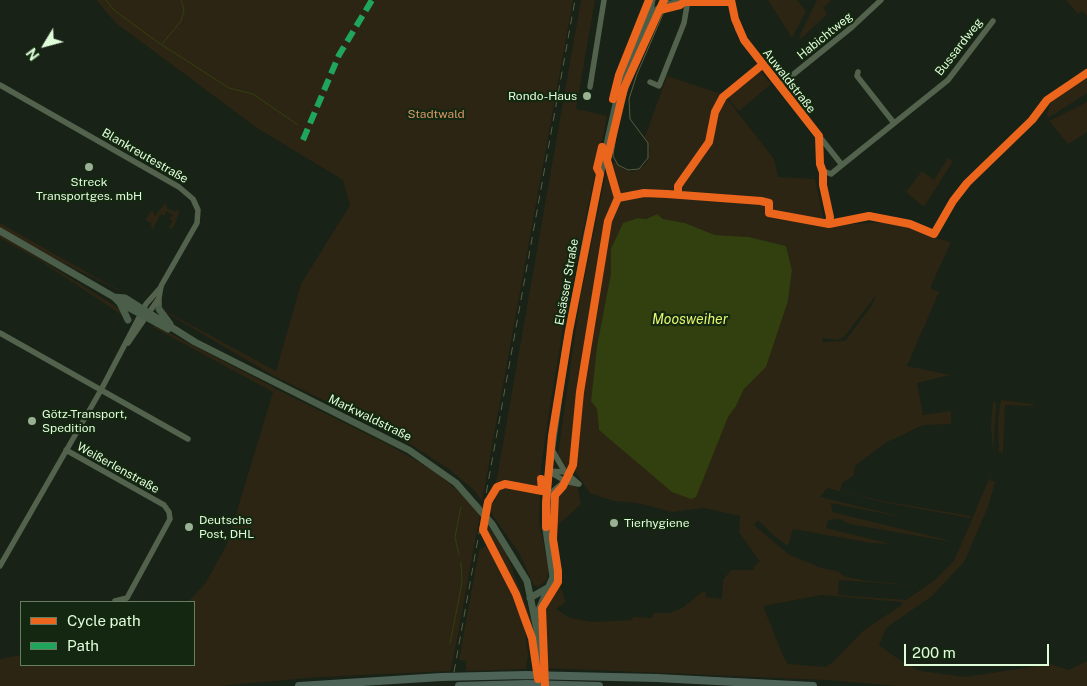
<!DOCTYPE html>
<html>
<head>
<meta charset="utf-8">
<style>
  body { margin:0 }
  #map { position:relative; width:1087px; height:686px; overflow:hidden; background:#182216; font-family:"Public Sans",sans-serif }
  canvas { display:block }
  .legend { position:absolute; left:20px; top:601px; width:175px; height:65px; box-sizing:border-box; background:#142711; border:1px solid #667d61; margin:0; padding:6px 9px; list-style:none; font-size:15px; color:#e0fdd9 }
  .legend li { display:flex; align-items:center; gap:10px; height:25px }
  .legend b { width:25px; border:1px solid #667d61 }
  .north { position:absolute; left:20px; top:20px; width:50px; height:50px; -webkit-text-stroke:4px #142711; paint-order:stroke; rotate:233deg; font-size:14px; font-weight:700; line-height:20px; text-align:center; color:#e0fdd9 }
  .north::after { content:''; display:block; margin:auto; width:18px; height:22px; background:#e0fdd9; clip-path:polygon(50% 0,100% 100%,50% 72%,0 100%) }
  .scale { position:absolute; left:904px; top:644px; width:145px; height:22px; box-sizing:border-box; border:2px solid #e0fdd9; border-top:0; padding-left:6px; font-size:15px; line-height:18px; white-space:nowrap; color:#e0fdd9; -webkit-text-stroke:4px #142711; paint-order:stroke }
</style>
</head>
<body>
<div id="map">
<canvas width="1087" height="686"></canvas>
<ul class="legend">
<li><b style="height:6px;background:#eb651d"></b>Cycle path</li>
<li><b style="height:6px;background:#20a55d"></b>Path</li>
</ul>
<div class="north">N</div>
<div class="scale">200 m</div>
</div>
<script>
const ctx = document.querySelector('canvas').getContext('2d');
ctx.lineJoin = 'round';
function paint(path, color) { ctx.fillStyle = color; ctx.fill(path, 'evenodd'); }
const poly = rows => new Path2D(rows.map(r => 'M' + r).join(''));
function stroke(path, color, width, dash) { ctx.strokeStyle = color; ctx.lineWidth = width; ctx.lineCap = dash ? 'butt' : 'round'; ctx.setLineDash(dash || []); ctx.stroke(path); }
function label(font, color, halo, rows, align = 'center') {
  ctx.font = font + ' "Public Sans",sans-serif'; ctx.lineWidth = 4.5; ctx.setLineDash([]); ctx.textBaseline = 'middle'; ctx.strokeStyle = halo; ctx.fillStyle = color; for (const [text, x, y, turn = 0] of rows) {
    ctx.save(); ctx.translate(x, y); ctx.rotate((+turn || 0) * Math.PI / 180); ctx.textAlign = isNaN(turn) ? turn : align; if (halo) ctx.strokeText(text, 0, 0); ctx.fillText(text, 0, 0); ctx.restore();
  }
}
paint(poly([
  [96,0,573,0,482,501,474,490,449,469,396,435,274,376,167,313,165,311,276,371,301,284,350,205,343,180,257,128,116,23],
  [581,0,595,0,576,109,607,116,563,328,548,418,541,468,539,522,549,570,546,581,538,587,534,585,519,553,487,507,489,503,495,501,494,494,499,488,496,483],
  [768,0,797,0,806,11,792,38],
  [817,0,832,0,823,8,827,14,801,39,799,37],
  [1066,0,1087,0,1087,16,1082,11,1078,14],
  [759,70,771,84,739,111,727,97],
  [667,76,724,95,774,159,778,177,815,179,824,222,816,222,831,225,894,222,896,216,909,221,917,226,917,229,936,238,951,242,930,288,939,292,907,366,950,375,917,383,923,415,951,411,951,424,923,425,885,443,855,466,854,475,842,483,840,491,888,502,971,516,970,518,887,503,827,488,820,497,911,519,831,503,832,512,959,543,849,524,840,519,828,520,826,528,891,544,872,543,793,529,788,546,774,536,758,520,754,525,788,554,821,568,837,571,846,577,868,581,923,586,839,580,838,595,906,600,935,580,954,561,993,470,990,480,995,482,988,507,964,562,932,596,886,628,879,645,898,659,920,671,966,677,1050,664,1068,670,1087,661,1087,686,899,686,827,680,546,668,543,609,546,602,559,584,566,602,556,609,570,618,593,622,632,620,633,617,652,618,654,613,669,613,682,608,705,590,706,597,722,599,723,580,731,570,754,570,754,566,760,562,739,532,740,516,704,508,672,512,637,503,613,501,590,493,574,470,566,468,558,454,580,300,607,168,615,162,622,169,631,172,640,169,647,163,650,150,645,137],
  [657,214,663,219,685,223,715,235,749,237,786,246,792,270,788,301,766,367,744,389,736,406,728,417,713,451,613,440,599,430,597,409,591,401,597,346,611,273,611,249,638,218,645,219],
  [877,294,872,305,845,341,822,342,823,338,837,340,844,337],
  [821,595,902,602,902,605,864,630,834,661,826,667,788,664,784,658,763,606],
  [1087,76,1087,93,1048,118,1047,114,1053,97],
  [1087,102,1087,132,1068,144,1049,121],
  [948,158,953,161,951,164,924,207,906,192,922,171,934,180],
  [166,202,167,208,175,212,177,209,179,213,174,226,171,229,168,228,173,221,169,219,173,215,166,211,165,216,161,214,152,230,151,223,145,220,152,210,155,216],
  [0,223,95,277,138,300,49,256,0,228],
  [0,234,112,304,121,310,122,315,39,260,0,238],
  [154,325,275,388,274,391,276,389,391,446,436,472,467,499,480,514,451,671,319,677,219,686,0,686,0,659,21,655,21,665,194,665,194,602,188,602,205,584,227,544,273,392,153,327],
  [1001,400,1033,404,1033,406,1005,405,1003,453,999,452,998,421],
  [993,402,996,403,993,454,991,425],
  [569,484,578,488,581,504,557,526,556,540,554,539,556,495,564,485],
  [485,521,506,554,531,617,538,661,535,658,533,639,526,618,524,619,528,656,526,669,466,671,466,661,459,660,479,550,490,544,484,531]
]), '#2d2514');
paint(poly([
  [657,214,663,219,685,223,715,235,749,237,786,246,792,270,788,301,766,367,744,389,736,406,728,417,696,497,691,499,672,492,599,430,597,409,591,401,597,346,611,273,611,249,623,223,638,218,646,219]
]), '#31400e');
stroke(poly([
  [106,0,114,10,156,41,229,88,253,94,298,125],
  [162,44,181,21,184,10,181,0],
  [459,555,455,537,461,507],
  [450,644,462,583,461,562]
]), '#31400e', 1);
stroke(poly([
  [676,0,731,2],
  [731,0,738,30,749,47,842,165,831,174,821,170,819,136],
  [858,72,857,76,894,123],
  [650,82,659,86,684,23,688,0],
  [0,85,179,187,193,199,198,210,197,223,161,286,159,298,159,309],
  [779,86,852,27,881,0],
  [590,87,604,0],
  [1047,100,1087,73],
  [842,165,948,80,993,21],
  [0,333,188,439],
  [128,343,159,298],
  [551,448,565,472],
  [66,450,164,505,169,512,170,519,127,598,115,601],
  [548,471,565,472,579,484],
  [548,471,565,481,578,484],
  [546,497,565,481],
  [0,566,101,390,146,304,161,287]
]), '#52624c', 5.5);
stroke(poly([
  [649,16,662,6,680,2],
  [0,231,114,297,120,303,168,329],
  [114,297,125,298,195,342,409,450,456,483,492,524,527,581,537,630,542,668],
  [120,303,128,320],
  [159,309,170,324],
  [530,598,549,587],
  [535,619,553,577,546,530,548,476,565,353,587,235,617,99,629,63,649,16,652,0]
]), '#4a5e49', 7);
stroke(poly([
  [299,686,441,677,526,675,657,678,813,686],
  [459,686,527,684,599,686]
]), '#4e6357', 8);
stroke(poly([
  [667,0,629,85,618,121,613,156,618,165,628,170,639,169,648,158,648,143,630,119,629,99,637,74,669,0]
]), '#5a5f40', 1);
stroke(poly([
  [454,672,575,0]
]), '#5a5f40', 1, [8, 6]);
stroke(poly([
  [303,140,339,55,372,0]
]), '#20a55d', 6, [12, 6]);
stroke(poly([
  [731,0,735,19,744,40,819,136,820,164,823,172,823,185,830,217,829,224],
  [660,10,680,5,684,2,731,2],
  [613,99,619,75,649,0],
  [678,194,678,186,709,142,715,112,723,97,762,65],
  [618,198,644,193,667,194,761,201,769,203,769,213,829,224,869,216,910,224,934,234,953,201,967,183,1032,120,1047,100,1087,73],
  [546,527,546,502,552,436,569,331,600,174,597,168,602,147],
  [538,679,532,638,525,619,516,594,483,530,488,502,497,487,505,484,542,491,541,479],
  [545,686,542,608,558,582,558,571,553,539,555,495,563,486,573,465,580,392,608,221,618,198,607,160,624,88,664,0]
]), '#eb651d', 8);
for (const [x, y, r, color] of [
  [587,96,5,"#9ab095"],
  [89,167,5,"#9ab095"],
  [32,421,5,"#9ab095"],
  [614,523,5,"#9ab095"],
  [189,527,5,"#9ab095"]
]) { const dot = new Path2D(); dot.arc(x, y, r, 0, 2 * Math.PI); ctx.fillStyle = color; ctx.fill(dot); stroke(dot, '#142711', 2); }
label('12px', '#e0fdd9', '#142711', [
  ["Habichtweg",825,36,-39],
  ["Bussardweg",959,47,-52],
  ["Auwaldstraße",789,81,52],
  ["Blankreutestraße",145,156,30],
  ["Elsässer Straße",567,282,-80],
  ["Markwaldstraße",370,418,26],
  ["Weißerlenstraße",118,468,29]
]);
label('12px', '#e0fdd9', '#142711', [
  ["Rondo-Haus",577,96,"right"],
  ["Streck",89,182,"center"],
  ["Transportges. mbH",89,196,"center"],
  ["Götz-Transport,",42,414],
  ["Spedition",42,428],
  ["Deutsche",199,520],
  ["Post, DHL",199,534],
  ["Tierhygiene",624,523]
], 'left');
label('12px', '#da9868', '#142711', [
  ["Stadtwald",436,114]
]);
label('italic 14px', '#e5f76d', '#142711', [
  ["Moosweiher",690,320]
]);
</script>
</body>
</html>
